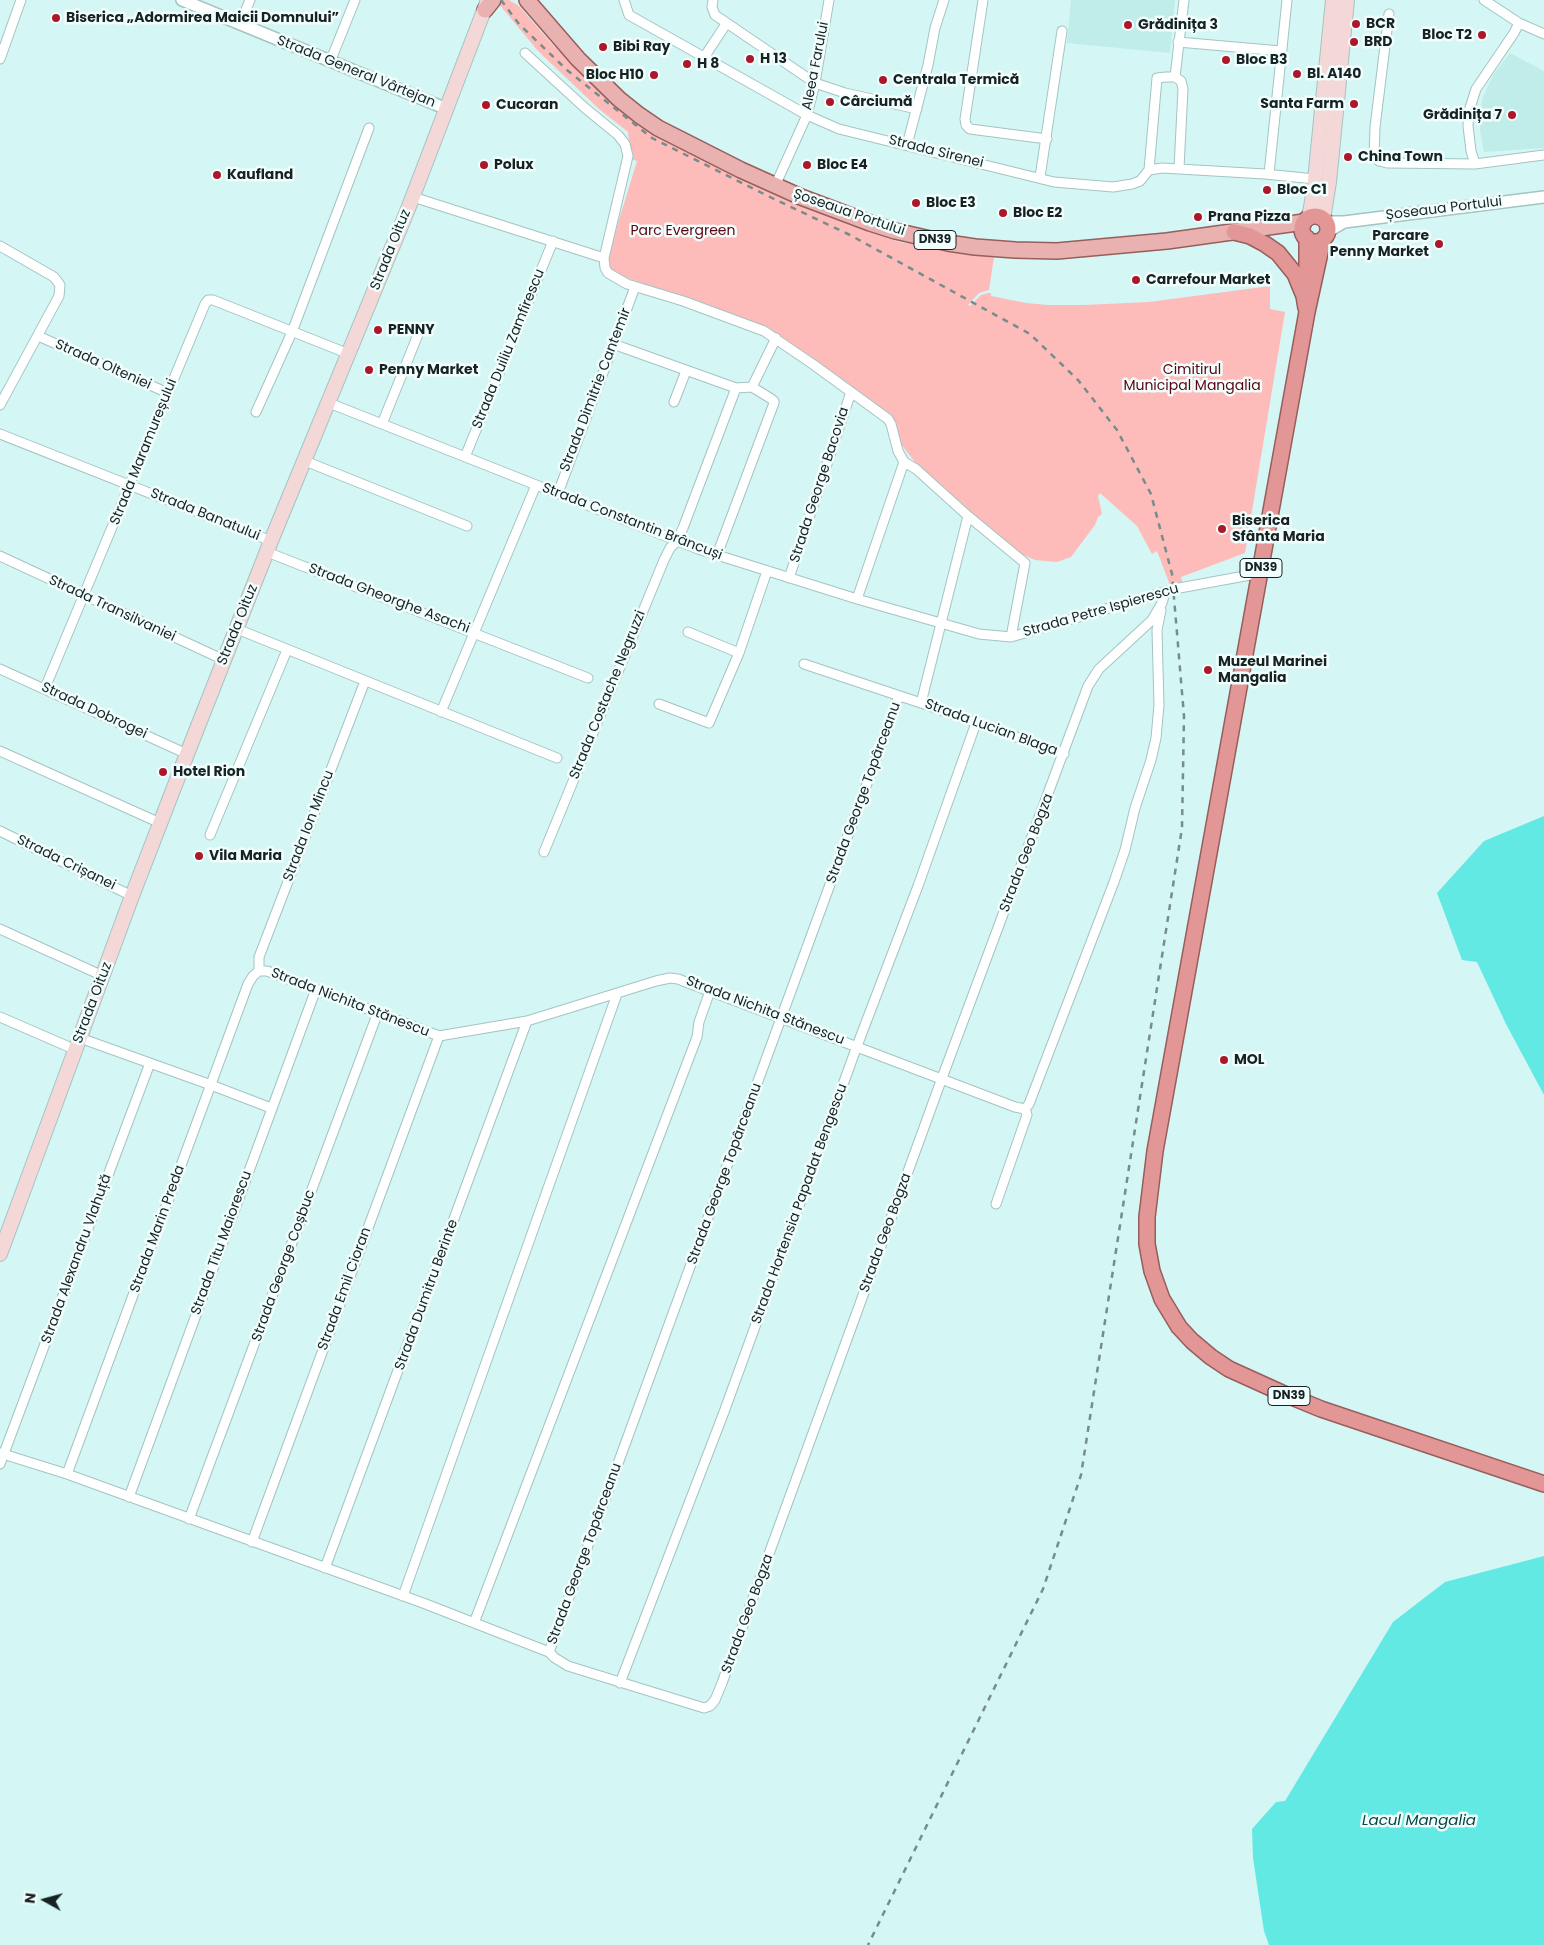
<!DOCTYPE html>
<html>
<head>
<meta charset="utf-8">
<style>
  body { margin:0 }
  #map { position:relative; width:1544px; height:1945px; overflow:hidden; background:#d4f6f4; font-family:Poppins,sans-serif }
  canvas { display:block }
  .north { position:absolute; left:20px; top:1875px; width:50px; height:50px; -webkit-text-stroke:4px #f1fefd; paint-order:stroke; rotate:277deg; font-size:14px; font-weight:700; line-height:20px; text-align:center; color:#162322 }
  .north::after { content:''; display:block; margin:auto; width:18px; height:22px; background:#162322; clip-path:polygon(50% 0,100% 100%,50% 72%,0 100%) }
</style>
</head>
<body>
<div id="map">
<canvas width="1544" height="1945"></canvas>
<div class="north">N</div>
</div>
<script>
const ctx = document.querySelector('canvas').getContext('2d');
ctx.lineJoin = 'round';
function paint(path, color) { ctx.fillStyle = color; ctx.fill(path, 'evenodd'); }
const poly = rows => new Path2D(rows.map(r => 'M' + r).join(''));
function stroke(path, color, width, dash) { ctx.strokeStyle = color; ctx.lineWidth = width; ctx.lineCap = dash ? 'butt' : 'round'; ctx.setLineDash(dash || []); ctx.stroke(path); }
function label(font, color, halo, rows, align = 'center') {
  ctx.font = font + ' Poppins,sans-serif'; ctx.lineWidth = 5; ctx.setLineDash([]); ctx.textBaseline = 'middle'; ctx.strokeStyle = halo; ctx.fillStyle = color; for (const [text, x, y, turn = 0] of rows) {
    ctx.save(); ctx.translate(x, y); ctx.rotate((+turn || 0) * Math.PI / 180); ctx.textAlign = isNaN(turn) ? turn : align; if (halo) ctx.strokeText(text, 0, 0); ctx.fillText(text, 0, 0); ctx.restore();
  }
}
paint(poly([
  [1071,0,1175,0,1170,53,1067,43],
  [1510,53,1544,71,1544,148,1484,152,1480,130,1482,99,1493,75]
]), '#c0edea');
paint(poly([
  [503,0,509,0,519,6,552,44,576,67,724,169,788,200,850,225,899,242,994,257,989,290,979,293,968,305,970,306,981,295,988,293,991,293,991,296,1026,303,1048,305,1084,305,1149,302,1270,286,1270,309,1285,312,1245,553,1181,577,1182,582,1170,585,1157,551,1152,554,1137,526,1100,493,1098,496,1102,514,1098,517,1095,525,1071,557,1057,562,1035,560,1021,554,921,470,901,444,896,427,847,383,815,363,768,328,614,273,607,264,608,256,637,161,631,159,628,132,599,109,538,51,498,3]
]), '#fdbcb9');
paint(poly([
  [1544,816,1544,1095,1506,1024,1477,962,1462,960,1437,893,1484,841],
  [1544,1556,1544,1945,1269,1945,1264,1931,1253,1858,1252,1829,1276,1802,1285,1801,1393,1622,1445,1582]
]), '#63e9e4');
const minor = poly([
  [624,0,629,15,807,115,839,129,1054,182,1113,187,1132,184,1140,181,1149,170,1162,168,1265,174,1315,179],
  [713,0,712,7,715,15,815,83,845,93,917,109],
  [983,0,965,119,966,125,970,129,1047,139],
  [1484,0,1519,23,1544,34],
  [1389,14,1375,127,1374,157,1379,161,1387,163,1475,164],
  [1519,23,1514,33,1476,89,1469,111,1468,126,1471,151,1475,164,1544,155],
  [240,24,250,0],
  [1178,42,1281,51],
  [525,53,585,108,618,135,625,144,628,156,604,258,605,268,608,273,627,284,683,301,764,331,814,365,888,419,891,424,898,451,904,462,857,599],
  [705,56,726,24],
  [0,59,21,0],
  [330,62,355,0],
  [1175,77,1184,0],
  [907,145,928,65,935,28,944,0],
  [1149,170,1157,78,1166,77,1175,77,1181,81,1183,89,1179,168],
  [1269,174,1287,0],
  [1040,177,1062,31],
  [775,186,807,115,815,83,829,0],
  [413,197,604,258],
  [0,246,54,277,60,285,59,296,0,405],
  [38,336,168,393],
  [613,344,736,388,752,387],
  [752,387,776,338],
  [674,402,686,371],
  [329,403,698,549,857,599,979,634,1011,637,1174,589,1261,573],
  [256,412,292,332,369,128],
  [382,424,421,327],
  [0,434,271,541],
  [465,457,553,241],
  [305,461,467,526],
  [904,462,916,469,968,516,1025,563,1011,637],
  [558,493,635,287],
  [267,552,588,678],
  [717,555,774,403,774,401,770,398,752,387],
  [0,556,224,660],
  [789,578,851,392],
  [237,629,557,758],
  [688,632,739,653],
  [804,664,921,703,1064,754],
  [0,669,187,754],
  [45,688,205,304,208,300,213,300,349,354],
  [921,703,968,516],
  [659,704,709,723,739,653,767,571],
  [441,712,536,485],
  [0,751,160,823],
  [0,831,132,896],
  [210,835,287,650],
  [544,852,664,560,670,548,677,541,683,528,736,388],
  [0,929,103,976],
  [259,971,259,957,365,681],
  [0,1017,76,1050],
  [80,1038,211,1085,271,1108],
  [996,1204,1027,1115,1025,1109],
  [0,1453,67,1474,423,1603,549,1652,555,1658,568,1666,704,1708,710,1706,715,1700,722,1683,942,1078,1088,686,1099,669,1152,620,1162,603,1165,593],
  [0,1464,150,1063],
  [67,1474,248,984,253,976,259,971,267,971,439,1036,527,1021,656,981,670,978,678,979,1015,1107,1025,1109,1029,1104,1114,882,1125,850,1135,808,1151,760,1156,738,1159,705,1157,630,1161,610],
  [129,1497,316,989],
  [189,1519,378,1012],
  [252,1542,439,1036],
  [325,1568,527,1021],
  [403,1596,617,994],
  [474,1623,697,1037,699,1022,710,991],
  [549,1652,899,696],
  [620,1683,724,1412,857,1046,918,886,976,723]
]);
const tertiary = poly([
  [182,0,447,109],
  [1326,222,1344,222,1544,197],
  [1327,232,1344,222]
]);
const secondary = poly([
  [1309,218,1314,190,1333,0],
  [1323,219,1329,182,1347,0],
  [0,1254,132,896,187,754,271,541,408,209,488,0]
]);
const primary = poly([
  [527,0,578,59,619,99,639,115,658,128,741,170,801,197,870,223,895,231,948,243,975,247,1015,250,1057,251,1167,241,1304,222],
  [485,10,493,0]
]);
const trunk = poly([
  '1302 229a13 13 0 1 1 26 0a13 13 0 1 1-26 0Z',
  [1234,232,1250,236,1265,244,1278,253,1295,274,1304,296,1306,308],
  [1307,238,1307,282],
  [1323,239,1307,312,1155,1151,1147,1217,1147,1244,1152,1271,1162,1299,1179,1327,1192,1341,1211,1357,1229,1369,1282,1393,1321,1409,1544,1484]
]);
stroke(minor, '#a3c4c2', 11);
stroke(tertiary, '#a3c4c2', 14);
stroke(secondary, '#a3c4c2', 16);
stroke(primary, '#965e5c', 18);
stroke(trunk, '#965e5c', 18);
stroke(minor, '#fff', 9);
stroke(tertiary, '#fff', 11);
stroke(secondary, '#f4d8d7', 14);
stroke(primary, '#e9b1b0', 15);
stroke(trunk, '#e29796', 15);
stroke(poly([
  [501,0,519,24,567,70,652,138,770,197,850,235,1030,334,1078,380,1117,430,1151,494,1172,574,1184,716,1182,828,1081,1475,1043,1589,868,1945]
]), '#768d8c', 2.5, [6, 6]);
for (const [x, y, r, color] of [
  [56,18,5,"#ac182a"],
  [1356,24,5,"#ac182a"],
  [1128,25,5,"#ac182a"],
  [1482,35,5,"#ac182a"],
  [1354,42,5,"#ac182a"],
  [603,47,5,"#ac182a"],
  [750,59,5,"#ac182a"],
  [1226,60,5,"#ac182a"],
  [687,64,5,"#ac182a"],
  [1297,74,5,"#ac182a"],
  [654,75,5,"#ac182a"],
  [883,80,5,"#ac182a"],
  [830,102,5,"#ac182a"],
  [1354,104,5,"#ac182a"],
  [486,105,5,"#ac182a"],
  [1512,115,5,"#ac182a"],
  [1348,157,5,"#ac182a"],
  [484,165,5,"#ac182a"],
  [807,165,5,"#ac182a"],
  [217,175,5,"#ac182a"],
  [1267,190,5,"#ac182a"],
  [916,203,5,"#ac182a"],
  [1003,213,5,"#ac182a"],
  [1198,217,5,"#ac182a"],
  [1439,244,5,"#ac182a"],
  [1136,280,5,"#ac182a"],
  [378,330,5,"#ac182a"],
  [369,370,5,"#ac182a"],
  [1222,529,5,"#ac182a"],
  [1208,670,5,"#ac182a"],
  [163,772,5,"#ac182a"],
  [199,856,5,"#ac182a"],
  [1224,1060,5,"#ac182a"]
]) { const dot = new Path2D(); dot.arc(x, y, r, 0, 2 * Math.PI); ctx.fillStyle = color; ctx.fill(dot); stroke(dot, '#f1fefd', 2); }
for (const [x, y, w] of [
  [935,240,42],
  [1261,568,42],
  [1289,1396,42]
]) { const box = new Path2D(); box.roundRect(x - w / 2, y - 9.5, w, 19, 4); ctx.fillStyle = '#f1fefd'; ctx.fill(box); stroke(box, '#162322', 1); }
label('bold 12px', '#162322', null, [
  ["DN39",935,240],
  ["DN39",1261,568],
  ["DN39",1289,1396]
]);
label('bold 14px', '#162322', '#f1fefd', [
  ["Biserica „Adormirea Maicii Domnului”",66,18],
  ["BCR",1366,24],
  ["Grădinița 3",1138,25],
  ["Bloc T2",1472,35,"right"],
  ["BRD",1364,42],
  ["Bibi Ray",613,47],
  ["H 13",760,59],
  ["Bloc B3",1236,60],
  ["H 8",697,64],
  ["Bl. A140",1307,74],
  ["Bloc H10",644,75,"right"],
  ["Centrala Termică",893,80],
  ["Cârciumă",840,102],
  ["Santa Farm",1344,104,"right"],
  ["Cucoran",496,105],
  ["Grădinița 7",1502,115,"right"],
  ["China Town",1358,157],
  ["Polux",494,165],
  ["Bloc E4",817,165],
  ["Kaufland",227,175],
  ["Bloc C1",1277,190],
  ["Bloc E3",926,203],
  ["Bloc E2",1013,213],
  ["Prana Pizza",1208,217],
  ["Parcare",1429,236,"right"],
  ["Penny Market",1429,252,"right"],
  ["Carrefour Market",1146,280],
  ["PENNY",388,330],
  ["Penny Market",379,370],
  ["Biserica",1232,521],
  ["Sfânta Maria",1232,537],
  ["Muzeul Marinei",1218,662],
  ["Mangalia",1218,678],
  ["Hotel Rion",173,772],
  ["Vila Maria",209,856],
  ["MOL",1234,1060]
], 'left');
label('14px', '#162322', '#f1fefd', [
  ["Aleea Farului",816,66,-79],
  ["Strada General Vârtejan",356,72,22],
  ["Strada Sirenei",936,152,14],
  ["Șoseaua Portului",1444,209,-7],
  ["Șoseaua Portului",849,213,19],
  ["Strada Oituz",391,250,-68],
  ["Strada Duiliu Zamfirescu",509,349,-68],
  ["Strada Olteniei",103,365,24],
  ["Strada Dimitrie Cantemir",596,390,-69],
  ["Strada Maramureșului",144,452,-68],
  ["Strada George Bacovia",820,485,-72],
  ["Strada Banatului",205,515,22],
  ["Strada Constantin Brâncuși",632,522,21],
  ["Strada Gheorghe Asachi",389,599,21],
  ["Strada Transilvaniei",112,609,25],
  ["Strada Petre Ispierescu",1101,611,-16],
  ["Strada Oituz",238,625,-68],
  ["Strada Costache Negruzzi",608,695,-68],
  ["Strada Dobrogei",94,711,25],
  ["Strada Lucian Blaga",991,728,20],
  ["Strada George Topârceanu",864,793,-70],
  ["Strada Ion Mincu",309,826,-69],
  ["Strada Geo Bogza",1027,853,-69],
  ["Strada Crișanei",66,863,26],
  ["Strada Oituz",93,1003,-69],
  ["Strada Nichita Stănescu",350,1003,21],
  ["Strada Nichita Stănescu",765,1011,21],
  ["Strada George Topârceanu",725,1174,-70],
  ["Strada Hortensia Papadat Bengescu",800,1204,-70],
  ["Strada Marin Preda",158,1229,-70],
  ["Strada Geo Bogza",886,1233,-70],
  ["Strada Titu Maiorescu",222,1243,-70],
  ["Strada Alexandru Vlahuță",77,1259,-70],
  ["Strada George Coșbuc",284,1266,-70],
  ["Strada Emil Cioran",345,1289,-70],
  ["Strada Dumitru Berinte",427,1295,-70],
  ["Strada George Topârceanu",585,1554,-70],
  ["Strada Geo Bogza",748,1614,-70]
]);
label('14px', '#5c0310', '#f1fefd', [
  ["Parc Evergreen",683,231],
  ["Cimitirul",1192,370],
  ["Municipal Mangalia",1192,386]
]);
label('italic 15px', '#054543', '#f1fefd', [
  ["Lacul Mangalia",1419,1821]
]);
</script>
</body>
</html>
